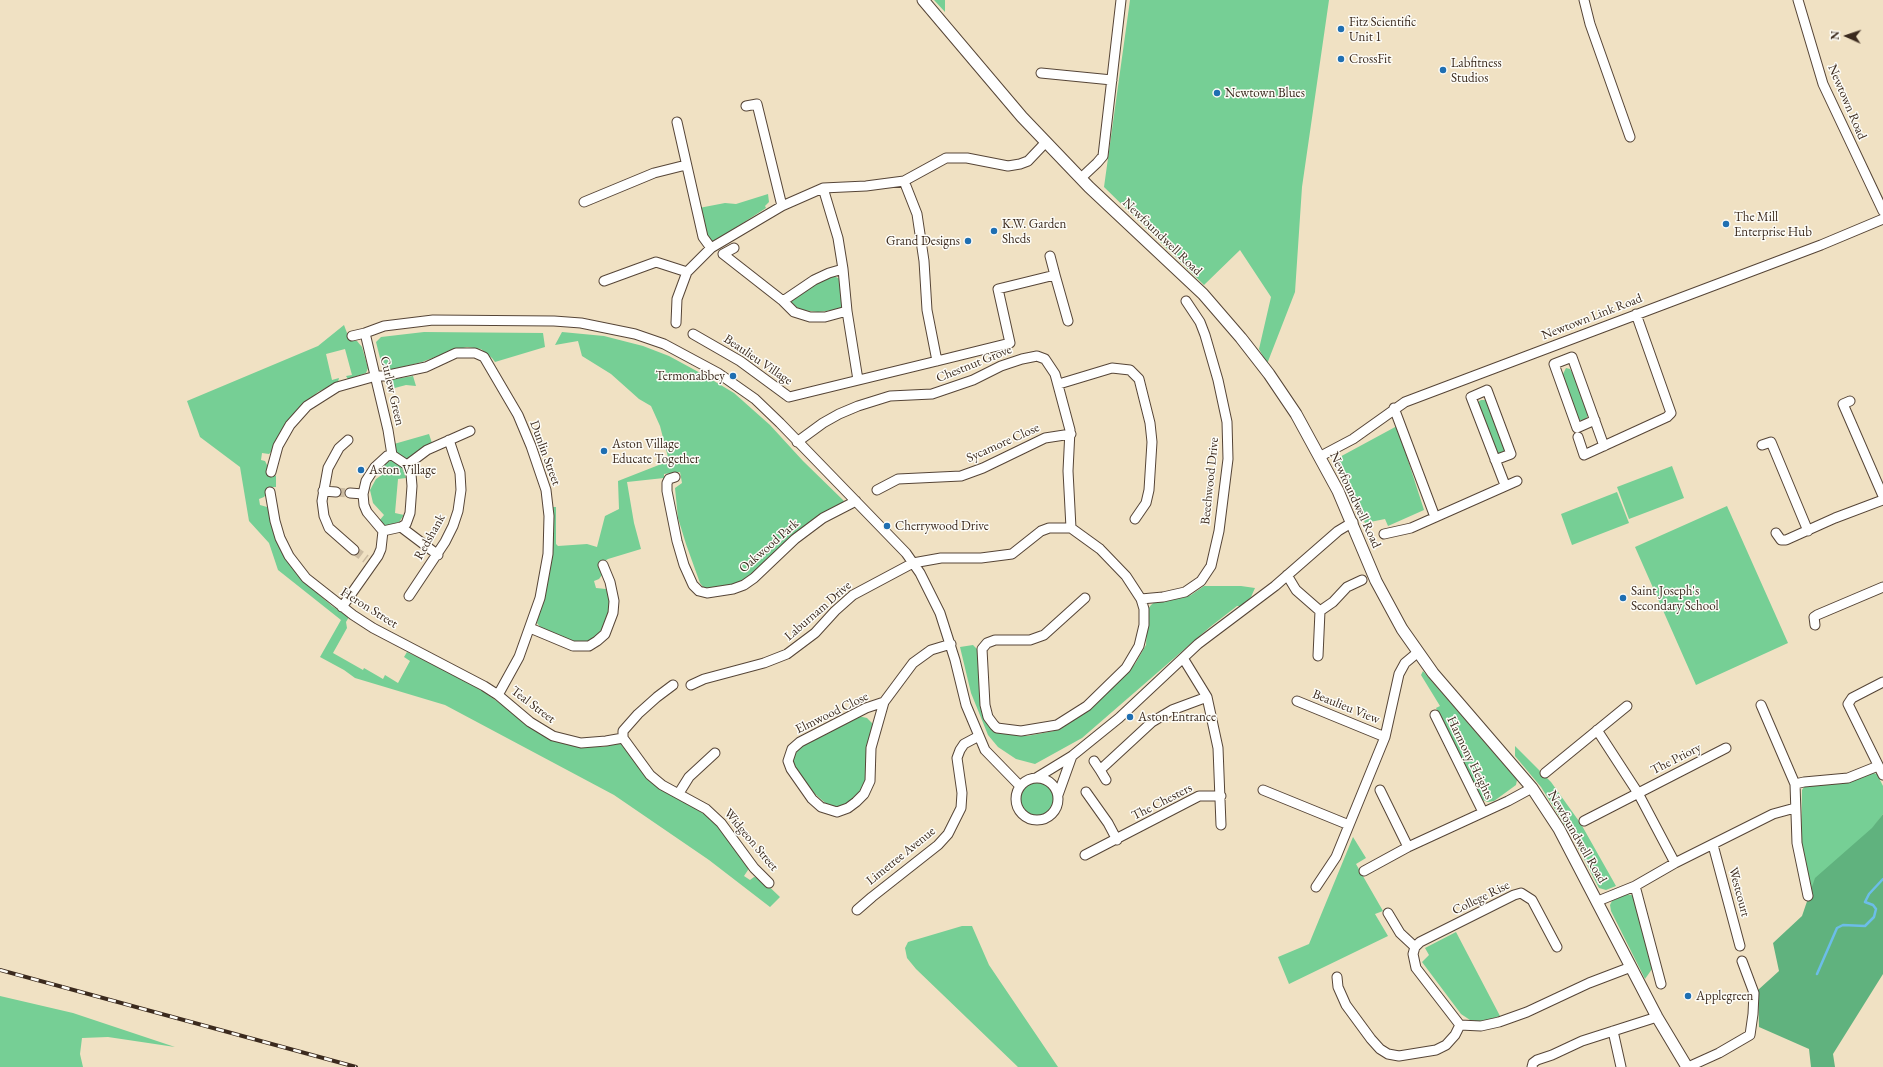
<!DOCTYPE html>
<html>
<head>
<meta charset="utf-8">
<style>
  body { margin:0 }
  #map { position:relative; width:1883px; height:1067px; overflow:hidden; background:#f0e1c3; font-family:"EB Garamond",serif }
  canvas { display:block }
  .north { position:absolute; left:1827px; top:16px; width:40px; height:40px; -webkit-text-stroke:3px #fdfcf7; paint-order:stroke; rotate:273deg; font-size:11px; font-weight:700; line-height:16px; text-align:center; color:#3b2a1e }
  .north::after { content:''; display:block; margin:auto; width:14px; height:18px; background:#3b2a1e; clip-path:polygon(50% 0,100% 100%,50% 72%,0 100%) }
</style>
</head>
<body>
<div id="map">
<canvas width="1883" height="1067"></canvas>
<div class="north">N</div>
</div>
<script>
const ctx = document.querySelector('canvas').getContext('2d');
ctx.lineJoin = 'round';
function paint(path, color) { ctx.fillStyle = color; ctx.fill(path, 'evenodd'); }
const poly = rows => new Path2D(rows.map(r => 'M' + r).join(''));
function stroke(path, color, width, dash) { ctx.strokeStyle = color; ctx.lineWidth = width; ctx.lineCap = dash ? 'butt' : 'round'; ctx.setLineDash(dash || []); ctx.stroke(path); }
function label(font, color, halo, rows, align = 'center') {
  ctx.font = font + ' "EB Garamond",serif'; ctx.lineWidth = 3; ctx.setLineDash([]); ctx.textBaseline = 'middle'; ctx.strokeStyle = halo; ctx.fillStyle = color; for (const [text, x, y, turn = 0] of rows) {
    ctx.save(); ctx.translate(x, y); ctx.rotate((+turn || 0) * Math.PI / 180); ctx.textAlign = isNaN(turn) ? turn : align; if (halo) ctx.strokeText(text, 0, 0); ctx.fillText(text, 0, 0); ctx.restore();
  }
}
paint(poly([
  [934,0,945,0,945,12],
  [1130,0,1329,0,1302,187,1295,292,1267,364,1259,349,1271,297,1240,250,1204,285,1104,187],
  [768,194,769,202,765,206,766,208,712,243,706,239,699,208,725,203,736,204],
  [832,275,840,279,842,309,818,312,802,310,788,303,813,286],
  [344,325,350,341,357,341,362,347,368,368,366,373,348,379,346,376,352,375,345,349,326,354,332,380,339,378,338,382,318,392,298,409,273,450,269,454,262,453,261,460,265,461,268,467,267,474,276,476,276,487,267,487,267,493,264,497,259,499,260,505,267,507,302,580,332,606,349,617,346,622,347,628,333,653,363,670,364,668,383,679,385,675,398,683,410,661,404,657,407,652,473,684,548,738,565,744,582,747,602,747,620,743,644,773,714,821,748,865,748,870,744,876,750,880,754,877,760,878,780,897,770,907,709,860,614,795,445,705,355,678,344,670,320,657,341,620,278,570,269,543,249,521,240,467,200,437,187,401,318,346],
  [424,332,543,333,545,347,495,362,492,358,481,349,467,347,451,351,422,362,390,370,383,370,376,342,381,337],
  [562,332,604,336,643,346,669,356,704,375,734,393,770,425,803,461,844,501,841,506,757,573,740,585,710,590,704,588,700,583,686,544,678,518,675,488,682,483,680,472,664,474,664,478,627,482,634,523,641,549,608,559,598,565,602,575,599,579,594,581,596,588,606,589,610,600,608,618,604,627,598,635,585,644,574,643,541,628,537,623,553,547,552,507,556,507,556,544,558,546,587,544,597,547,605,516,619,509,618,481,669,461,660,426,651,406,639,399,611,374,582,356,578,341,555,345],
  [1566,368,1570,369,1573,374,1588,415,1585,421,1582,421,1578,419,1562,376],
  [413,376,416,386,406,385,391,389,390,387,389,380],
  [1481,400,1485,400,1489,403,1506,449,1505,453,1500,455,1496,454,1478,406,1478,402],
  [1397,426,1424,510,1388,526,1385,519,1365,523,1336,459],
  [429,434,432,443,411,458,406,459,400,456,395,451,394,444],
  [392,460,401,465,406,478,398,479,395,513,404,515,399,522,386,526,379,521,384,515,373,503,370,490,376,479,386,472,383,465],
  [1672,466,1684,498,1629,519,1617,487],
  [1617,492,1629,523,1572,545,1561,514],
  [1727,506,1788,643,1696,685,1635,547],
  [1204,586,1241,586,1255,588,1251,597,1241,606,1237,606,1210,627,1082,738,1035,764,1016,759,998,747,988,735,971,693,960,647,973,645,979,651,984,718,990,727,996,731,1008,734,1027,736,1054,731,1068,724,1095,702,1135,664,1146,645,1148,609,1151,605,1156,601,1182,598,1191,595],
  [1423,671,1517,780,1516,785,1494,801,1488,802,1480,799,1436,708,1440,706,1421,675],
  [858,716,867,718,872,723,873,729,865,787,855,798,846,804,835,808,830,807,815,794,794,769,794,756,801,745],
  [1515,746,1551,782,1581,824,1616,886,1606,890,1599,888,1574,840,1541,787,1515,756],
  [1870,772,1877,774,1883,786,1883,814,1873,828,1811,889,1801,843,1802,790,1806,784],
  '1020 799a17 17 0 1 1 34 0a17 17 0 1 1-34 0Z',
  [1353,837,1366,858,1356,864,1383,911,1375,914,1388,936,1289,984,1278,957,1309,944],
  [1627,894,1635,896,1652,969,1645,979,1611,911,1610,905,1612,901],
  [962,926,972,926,989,965,1058,1067,1018,1067,916,969,907,958,905,948,908,942],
  [1456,932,1500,1016,1482,1022,1470,1020,1461,1014,1422,962,1429,955,1425,948],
  [0,996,73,1013,175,1047,108,1037,82,1038,80,1054,83,1067,0,1067]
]), '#76cf95');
paint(poly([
  [1883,814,1883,974,1833,1054,1835,1067,1811,1067,1809,1049,1759,1027,1758,990,1779,971,1773,943,1802,916,1815,878,1872,828]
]), '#60b27e');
stroke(poly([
  [1817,974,1837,928,1843,925,1865,926,1874,917,1876,909,1873,905,1865,902,1869,894,1883,879]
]), '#6cbde8', 2.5);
stroke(poly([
  [336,492,350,493],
  [354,550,366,559]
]), '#ccbca2', 9, [9, 4.5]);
const minor = poly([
  [1584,0,1590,24,1630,137],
  [1798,0,1823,84,1883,211],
  [1041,73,1112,80],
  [746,106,757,104,782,206],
  [677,122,703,237,711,248],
  [1081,178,1097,163,1103,156,1121,0],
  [904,181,917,214,924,261,927,310,937,361,1010,343,998,289,1055,275,1068,321],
  [823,188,838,238,843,269,847,311,825,317,810,317,794,312,783,301,814,280,829,273,843,269],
  [584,202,654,173,686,165],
  [734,248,723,254,783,301],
  [1050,256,1055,275],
  [604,281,656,262,687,272],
  [847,311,858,380],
  [676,323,677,299,687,272,711,248,782,206,823,188,866,186,904,181,946,158,967,158,1008,166,1020,164,1028,161,1046,142],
  [365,333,388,430,392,455],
  [693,334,740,361,789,397,937,361],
  [352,336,365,333,384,326,433,320,554,321,581,323,635,334,664,344,718,373,755,399,780,423,906,553,920,573,940,613,955,660,966,705,985,750,1020,786],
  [1059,384,1112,368,1130,370,1139,379,1150,423,1152,442,1149,490,1146,503,1135,519],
  [1850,401,1843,404,1883,496],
  [1394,408,1435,517],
  [1595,420,1577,428,1554,364,1572,357,1604,446],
  [1578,437,1584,455,1667,417,1671,413,1636,314],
  [348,440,339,448,328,468,322,501,324,516,329,528,354,550],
  [797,442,823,423,839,414,858,406,890,396,932,394,973,380,1001,366,1022,359,1037,356,1045,359,1055,374,1070,430,1068,471,1071,528],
  [1762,445,1771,442,1808,531],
  [1319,457,1353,439,1405,402,1821,245,1883,219],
  [1495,460,1511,454,1487,390,1471,397,1505,485],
  [407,465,427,450,470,431],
  [271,472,278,446,290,425,307,406,337,387,376,376,384,376,426,367,456,353,475,353,484,357,518,415,531,446,546,490,549,516,548,554,540,598,519,657,498,695],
  [675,477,669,479,667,483,667,491,677,541,684,565,693,585,699,591,707,593,733,589,744,585,754,578,795,539,823,518,856,501],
  [877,490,898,479,961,476,983,468,1045,438,1071,434],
  [323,491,336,492],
  [270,492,275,521,280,538,289,556,306,578,353,615,373,628,484,686,498,695,530,722,553,736,581,743,606,741,623,738],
  [350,493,363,494],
  [401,527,438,555],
  [383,531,401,527,406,524,410,513,412,486,411,474,407,465,392,455],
  [383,531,367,512,364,505,363,494,366,481,375,467,387,456,392,455],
  [1776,533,1781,540,1786,540,1835,518,1883,500],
  [1384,534,1411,528,1517,481],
  [1287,575,1296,590,1320,611,1333,602,1347,587,1362,580],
  [409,596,445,542,453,526,458,511,461,490,460,473,449,440],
  [1141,599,1163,597,1185,592,1201,581,1211,566,1219,531,1228,459,1227,422,1218,380,1205,335,1200,322,1186,301],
  [342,607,378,556,381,549,383,531],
  [1815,625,1814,617,1817,615,1883,587],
  [530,628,573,646,589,646,597,641,605,634,613,613,614,601,610,582,603,565],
  [1318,656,1320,611],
  [1883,682,1852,698,1848,704,1883,775],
  [691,685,704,679,764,663,787,654,815,633,835,611,853,595,913,563,941,558,981,558,1012,554,1041,531,1049,528,1071,528,1100,549,1126,576,1141,599,1144,609,1144,625,1139,646,1126,668,1087,706,1057,725,1021,731,997,728,994,725,988,717,985,705,982,649,987,643,995,640,1030,640,1044,635,1085,598],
  [1207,697,1218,748,1221,825],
  [1297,701,1385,737],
  [884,702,871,748,870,781,864,794,856,802,848,808,837,812,821,807,812,799,791,769,788,761,792,749,800,742,866,708,884,702],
  [884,702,913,663,931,650,951,644],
  [1761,705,1795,784,1797,843,1808,896],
  [1435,715,1483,812],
  [1597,730,1638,793,1675,863],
  [623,738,650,775,662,785,706,809,721,823,754,868,769,883],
  [623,738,623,731,638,714,657,697,673,685],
  [1094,761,1100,770],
  [1545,773,1627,706],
  '1016 799a21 21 0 1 1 42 0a21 21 0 1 1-42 0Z',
  [1036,778,1072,756,1119,718,1198,644,1275,586,1338,531,1353,522],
  [1106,780,1100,770,1152,722,1172,710,1207,697,1183,658],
  [1795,784,1804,782,1848,778,1878,766],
  [1263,790,1349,825],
  [1380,790,1408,847],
  [1086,792,1108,823,1117,840],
  [679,793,689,777,715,753],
  [1058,795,1072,756],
  [1584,821,1726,748],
  [1713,845,1740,946],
  [1085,855,1199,796,1221,796],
  [1364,871,1408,847,1508,801,1532,788],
  [1635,886,1661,984],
  [1316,887,1336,857,1385,737,1399,674,1405,663,1417,653],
  [1598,901,1635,886,1675,863,1773,814,1795,808],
  [857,910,872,897,938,845,948,834,961,808,962,793,957,758,960,750,964,744,979,736],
  [1388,913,1400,933,1415,947],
  [1337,977,1338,987,1346,1005,1371,1039,1380,1049,1388,1054,1399,1056,1436,1050,1446,1045,1455,1035,1460,1025],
  [1460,1025,1416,968,1413,954,1415,947,1420,942,1514,895,1521,893,1532,900,1557,947],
  [1460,1025,1481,1026,1499,1022,1527,1012,1589,983,1631,967],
  [1613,1031,1621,1067],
  [1532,1067,1533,1063,1537,1060,1552,1055,1582,1041,1657,1017],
  [1688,1067,1719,1053,1750,1035,1753,1014,1754,993,1742,961]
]);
const major = poly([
  [923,0,1022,117,1089,187,1203,294,1241,338,1269,374,1296,414,1338,491,1376,581,1402,629,1433,673,1532,788,1559,829,1657,1017,1687,1067]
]);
stroke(minor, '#564537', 11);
stroke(major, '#564537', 13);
stroke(minor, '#fff', 9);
stroke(major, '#fff', 11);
const rail = poly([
  [0,970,356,1067]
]);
stroke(rail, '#3b2a1e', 4);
stroke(rail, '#fdfcf7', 2.5, [8]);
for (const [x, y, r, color] of [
  [1341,29,4,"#1f6fb2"],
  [1341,59,4,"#1f6fb2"],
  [1443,70,4,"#1f6fb2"],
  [1217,93,4,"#1f6fb2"],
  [1726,224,4,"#1f6fb2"],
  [994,231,4,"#1f6fb2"],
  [968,241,4,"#1f6fb2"],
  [733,376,4,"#1f6fb2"],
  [604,451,4,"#1f6fb2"],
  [361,470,4,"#1f6fb2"],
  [887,526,4,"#1f6fb2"],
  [1623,598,4,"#1f6fb2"],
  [1130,717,4,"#1f6fb2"],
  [1688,996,4,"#1f6fb2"]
]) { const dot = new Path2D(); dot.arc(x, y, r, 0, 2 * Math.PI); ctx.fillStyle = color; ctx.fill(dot); stroke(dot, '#fdfcf7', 1.5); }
label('13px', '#3b2a1e', '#fdfcf7', [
  ["Fitz Scientific",1349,22],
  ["Unit 1",1349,37],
  ["CrossFit",1349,59],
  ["Labfitness",1451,63],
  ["Studios",1451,78],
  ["Newtown Blues",1225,93],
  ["The Mill",1734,217],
  ["Enterprise Hub",1734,232],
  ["K.W. Garden",1002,224],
  ["Sheds",1002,239],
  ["Grand Designs",960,241,"right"],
  ["Termonabbey",725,376,"right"],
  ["Aston Village",612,444],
  ["Educate Together",612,459],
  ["Aston Village",369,470],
  ["Cherrywood Drive",895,526],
  ["Saint Joseph's",1631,591],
  ["Secondary School",1631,606],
  ["Aston Entrance",1138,717],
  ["Applegreen",1696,996]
], 'left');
label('13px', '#3b2a1e', '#fdfcf7', [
  ["Newtown Road",1847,102,67],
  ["Newfoundwell Road",1162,237,44],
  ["Newtown Link Road",1592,317,-21],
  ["Beaulieu Village",758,360,34],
  ["Chestnut Grove",974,364,-22],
  ["Curlew Green",392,391,77],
  ["Sycamore Close",1003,443,-24],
  ["Dunlin Street",545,453,70],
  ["Beechwood Drive",1210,481,-84],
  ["Newfoundwell Road",1355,500,65],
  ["Redshank",430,537,-61],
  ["Oakwood Park",769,546,-41],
  ["Heron Street",369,608,32],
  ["Laburnam Drive",818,611,-41],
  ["Teal Street",533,705,37],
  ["Beaulieu View",1346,707,22],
  ["Elmwood Close",832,713,-26],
  ["Harmony Heights",1470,758,64],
  ["The Priory",1676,759,-27],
  ["The Chesters",1162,802,-27],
  ["Newfoundwell Road",1577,837,60],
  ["Widgeon Street",751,840,50],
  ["Limetree Avenue",901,856,-39],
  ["Westcourt",1739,892,75],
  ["College Rise",1481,898,-26]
]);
</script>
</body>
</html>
